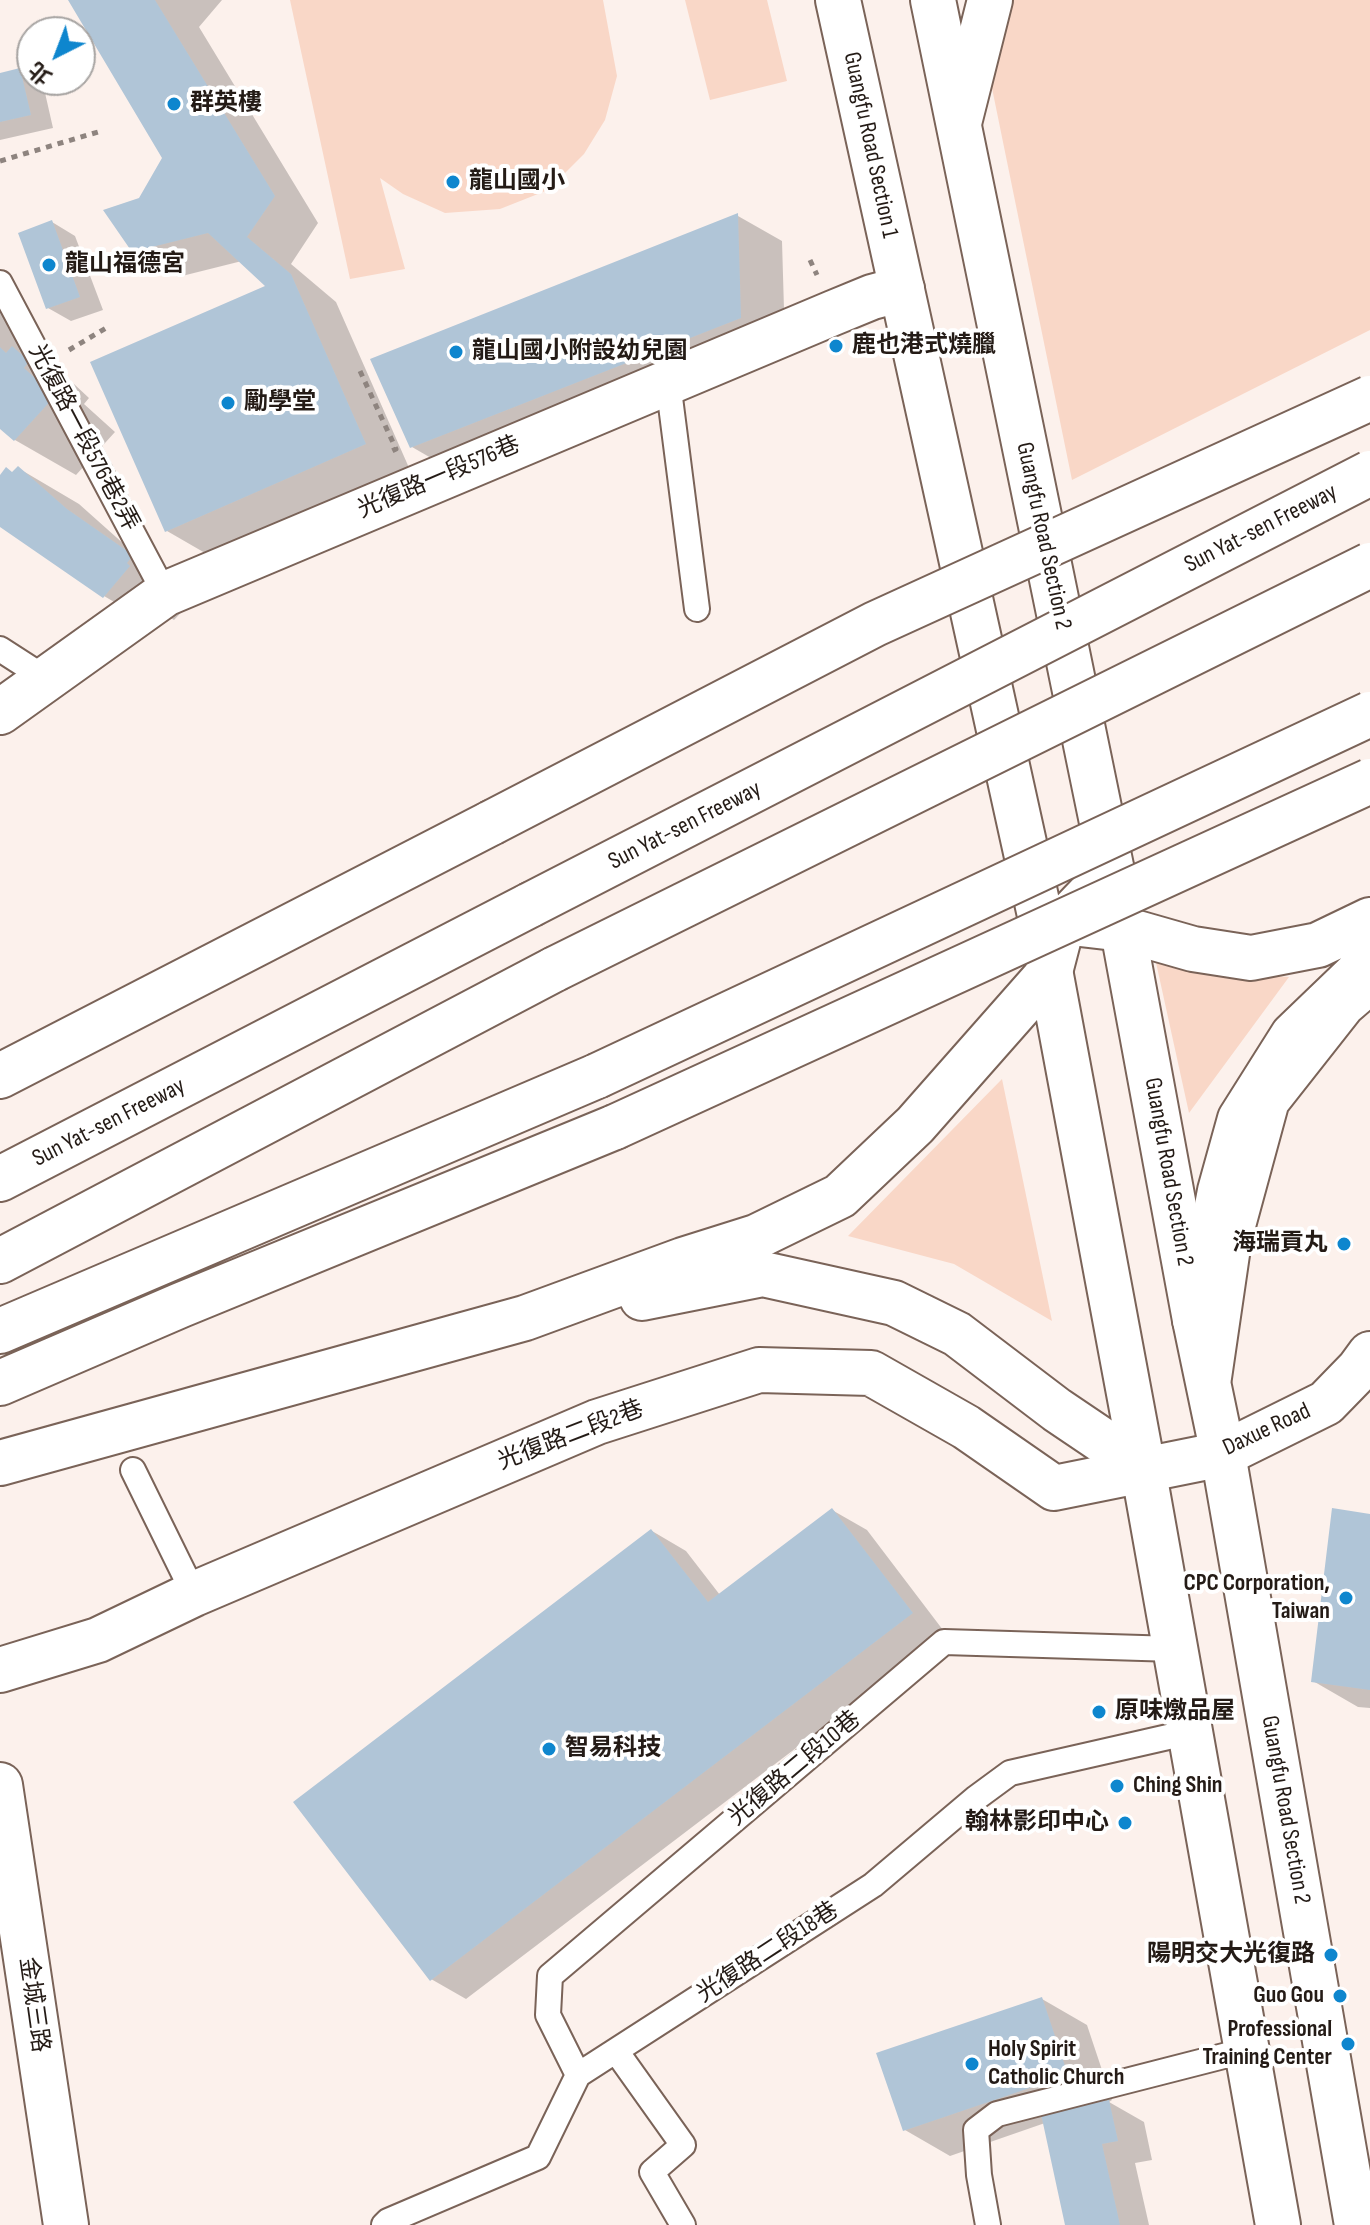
<!DOCTYPE html>
<html>
<head>
<meta charset="utf-8">
<style>
  body { margin:0 }
  #map { position:relative; width:1370px; height:2225px; overflow:hidden; background:#fcf1ec; font-family:"Sofia Sans Condensed","Noto Sans TC",sans-serif }
  canvas { display:block }
  .north { position:absolute; left:16px; top:16px; width:80px; height:80px; box-sizing:border-box; background:#fff; border:2px solid #a7a4a2; border-radius:50%; rotate:222deg; font-size:22px; font-weight:700; line-height:32px; text-align:center; color:#241b16 }
  .north::after { content:''; display:block; margin:auto; width:28px; height:36px; background:#0e86ce; clip-path:polygon(50% 0,100% 100%,50% 72%,0 100%) }
</style>
</head>
<body>
<div id="map">
<canvas width="1370" height="2225"></canvas>
<div class="north">北</div>
</div>
<script>
const ctx = document.querySelector('canvas').getContext('2d');
ctx.lineJoin = 'round';
function paint(path, color) { ctx.fillStyle = color; ctx.fill(path, 'evenodd'); }
const poly = rows => new Path2D(rows.map(r => 'M' + r).join(''));
function stroke(path, color, width, dash) { ctx.strokeStyle = color; ctx.lineWidth = width; ctx.lineCap = dash ? 'butt' : 'round'; ctx.setLineDash(dash || []); ctx.stroke(path); }
function label(font, color, halo, rows, align = 'center') {
  ctx.font = font + ' "Sofia Sans Condensed","Noto Sans TC",sans-serif'; ctx.lineWidth = 8; ctx.setLineDash([]); ctx.textBaseline = 'middle'; ctx.strokeStyle = halo; ctx.fillStyle = color; for (const [text, x, y, turn = 0] of rows) {
    ctx.save(); ctx.translate(x, y); ctx.rotate((+turn || 0) * Math.PI / 180); ctx.textAlign = isNaN(turn) ? turn : align; if (halo) ctx.strokeText(text, 0, 0); ctx.fillText(text, 0, 0); ctx.restore();
  }
}
paint(poly([
  [290,0,603,0,617,76,605,120,584,154,548,190,500,209,445,213,403,194,380,178,405,269,350,279],
  [685,0,767,0,787,81,710,100],
  [974,0,1370,0,1370,330,1072,480],
  [1155,958,1235,973,1289,977,1189,1113],
  [1002,1079,1052,1321,954,1264,848,1236]
]), '#f9d7c7');
paint(poly([
  [70,0,222,0,199,27,318,223,291,264,336,302,410,470,212,557,167,531,269,286,242,261,178,277,133,251,141,199,164,158],
  [20,70,32,80,43,84,53,128,0,140,0,75],
  [738,216,782,241,785,343,457,473,412,447],
  [52,222,75,236,103,310,71,321,48,308],
  [0,304,23,317,41,333,25,352,36,362,74,384,89,398,84,404,115,432,76,475,15,440,0,426],
  [18,468,79,504,190,603,174,620,147,604,138,616,104,596,0,525,0,478,13,474],
  [832,1510,867,1530,946,1634,466,1999,431,1979,652,1531,686,1551,720,1595],
  [1370,1516,1370,1708,1358,1707,1313,1681],
  [1042,1999,1087,2025,1112,2100,1109,2102,1144,2122,1152,2160,1135,2163,1149,2225,1067,2225,1045,2123,950,2156,905,2130]
]), '#0003');
paint(poly([
  [68,0,155,0,275,196,247,237,291,274,366,444,165,532,90,362,265,286,208,233,132,252,103,210,139,198,162,158],
  [20,68,31,115,0,122,0,73],
  [738,213,741,318,410,448,370,359],
  [52,220,80,297,46,309,18,233],
  [12,346,29,361,24,368,55,396,14,441,0,429,0,347,6,353],
  [18,466,67,509,133,555,127,563,130,566,103,598,0,527,0,475,6,467,12,472],
  [832,1508,913,1613,430,1981,293,1802,651,1529,708,1602],
  [1332,1508,1370,1514,1370,1690,1311,1682],
  [1042,1997,1068,2075,903,2131,876,2053],
  [1109,2100,1118,2141,1102,2144,1120,2225,1065,2225,1041,2114]
]), '#b0c5d7');
const lane = poly([
  [0,283,165,594],
  [668,382,697,609],
  [0,649,45,678],
  [1219,1378,1239,1241,1276,1105,1350,1011,1370,994],
  [133,1470,194,1594],
  [616,2051,683,2145,652,2172,683,2225],
  [578,2075,548,2015,550,1976,944,1642,1175,1649],
  [384,2225,388,2221,538,2157,578,2075,873,1885,976,1798,1010,1773,1190,1732],
  [988,2225,979,2175,976,2130,997,2114,1247,2050]
]);
const street = poly([
  [0,712,165,594,833,313,872,297,902,289],
  [0,1670,98,1640,194,1594,597,1422,759,1370,871,1373,966,1427,1054,1488,1223,1454,1326,1403,1359,1369,1370,1354],
  [0,1785,66,2225]
]);
const secondary = poly([
  [838,0,1039,911,1143,1468,1278,2225],
  [933,0,1112,871,1195,1320,1223,1454,1357,2225]
]);
const highway = poly([
  [959,123,990,0],
  [1048,915,1063,922,1123,929,1193,949,1251,958,1318,945,1370,920],
  [0,1076,491,823],
  [0,1179,530,905],
  [0,1261,555,969],
  [642,1298,763,1274,894,1303,957,1334,1057,1410,1143,1468],
  [1195,1320,1220,1191,1240,1119,1293,1035,1370,961],
  [0,1331,597,1076],
  [0,1383,181,1305,615,1127],
  [0,1463,525,1318,683,1260,756,1237,840,1196,915,1125,1050,972,1063,922,1112,871]
]);
stroke(lane, '#7a6358', 28);
stroke(street, '#7a6358', 48);
stroke(secondary, '#7a6358', 48);
stroke(highway, '#7a6358', 48);
stroke(poly([
  [0,161,98,132],
  [810,260,817,275],
  [69,350,106,328],
  [360,371,396,449,392,451]
]), '#8e847f', 5, [6, 6]);
stroke(lane, '#fff', 24);
stroke(street, '#fff', 44);
stroke(secondary, '#fff', 44);
stroke(highway, '#fff', 44);
const highwayBridge = poly([
  [491,823,875,624,1370,398],
  [530,905,1370,473],
  [555,969,1370,565],
  [597,1076,1370,714],
  [615,1127,1370,781]
]);
stroke(highwayBridge, '#7a6358', 48, []);
stroke(highwayBridge, '#fff', 44);
for (const [x, y, r, color] of [
  [174,104,8,"#0e86ce"],
  [453,182,8,"#0e86ce"],
  [49,265,8,"#0e86ce"],
  [836,346,8,"#0e86ce"],
  [456,352,8,"#0e86ce"],
  [228,403,8,"#0e86ce"],
  [1344,1244,8,"#0e86ce"],
  [1346,1598,8,"#0e86ce"],
  [1099,1712,8,"#0e86ce"],
  [549,1749,8,"#0e86ce"],
  [1117,1786,8,"#0e86ce"],
  [1125,1823,8,"#0e86ce"],
  [1331,1955,8,"#0e86ce"],
  [1340,1996,8,"#0e86ce"],
  [1348,2044,8,"#0e86ce"],
  [972,2064,8,"#0e86ce"]
]) { const dot = new Path2D(); dot.arc(x, y, r, 0, 2 * Math.PI); ctx.fillStyle = color; ctx.fill(dot); stroke(dot, '#fff', 3); }
label('bold 24px', '#241b16', '#fff', [
  ["群英樓",190,104],
  ["龍山國小",469,182],
  ["龍山福德宮",65,265],
  ["鹿也港式燒臘",852,346],
  ["龍山國小附設幼兒園",472,352],
  ["勵學堂",244,403],
  ["海瑞貢丸",1328,1244,"right"],
  ["CPC Corporation,",1330,1584,"right"],
  ["Taiwan",1330,1612,"right"],
  ["原味燉品屋",1115,1712],
  ["智易科技",565,1749],
  ["Ching Shin",1133,1786],
  ["翰林影印中心",1109,1823,"right"],
  ["陽明交大光復路",1315,1955,"right"],
  ["Guo Gou",1324,1996,"right"],
  ["Professional",1332,2030,"right"],
  ["Training Center",1332,2058,"right"],
  ["Holy Spirit",988,2050],
  ["Catholic Church",988,2078]
], 'left');
label('24px', '#241b16', '#fff', [
  ["Guangfu Road Section 1",870,145,78],
  ["光復路一段576巷2弄",83,438,62],
  ["光復路一段576巷",439,478,-23],
  ["Sun Yat-sen Freeway",1261,529,-27],
  ["Guangfu Road Section 2",1043,536,78],
  ["Sun Yat-sen Freeway",685,826,-27],
  ["Sun Yat-sen Freeway",109,1123,-27],
  ["Guangfu Road Section 2",1168,1172,80],
  ["Daxue Road",1267,1430,-25],
  ["光復路二段2巷",571,1436,-21],
  ["光復路二段10巷",795,1769,-40],
  ["Guangfu Road Section 2",1285,1810,80],
  ["光復路二段18巷",768,1953,-33],
  ["金城三路",33,2005,82]
]);
</script>
</body>
</html>
